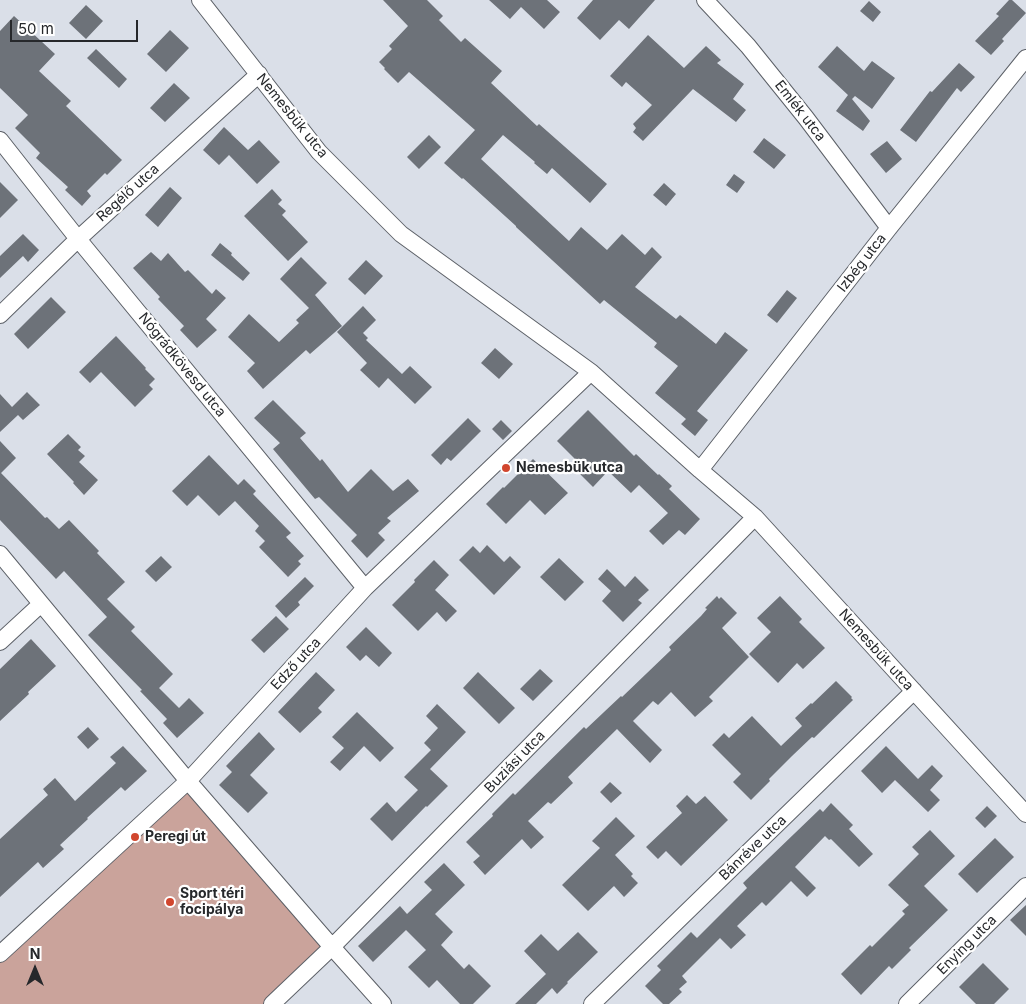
<!DOCTYPE html>
<html>
<head>
<meta charset="utf-8">
<style>
  body { margin:0 }
  #map { position:relative; width:1026px; height:1004px; overflow:hidden; background:#dadfe8; font-family:Inter,sans-serif }
  canvas { display:block }
  .north { position:absolute; left:10px; top:944px; width:50px; height:50px; -webkit-text-stroke:4px #fff; paint-order:stroke; rotate:0deg; font-size:14px; font-weight:700; line-height:20px; text-align:center; color:#26282b }
  .north::after { content:''; display:block; margin:auto; width:18px; height:22px; background:#26282b; clip-path:polygon(50% 0,100% 100%,50% 72%,0 100%) }
  .scale { position:absolute; left:10px; top:20px; width:128px; height:22px; box-sizing:border-box; border:2px solid #26282b; border-top:0; padding-left:6px; font-size:15px; line-height:18px; white-space:nowrap; color:#26282b; -webkit-text-stroke:4px #fff; paint-order:stroke }
</style>
</head>
<body>
<div id="map">
<canvas width="1026" height="1004"></canvas>
<div class="north">N</div>
<div class="scale">50 m</div>
</div>
<script>
const ctx = document.querySelector('canvas').getContext('2d');
ctx.lineJoin = 'round';
function paint(path, color) { ctx.fillStyle = color; ctx.fill(path, 'evenodd'); }
const poly = rows => new Path2D(rows.map(r => 'M' + r).join(''));
function stroke(path, color, width, dash) { ctx.strokeStyle = color; ctx.lineWidth = width; ctx.lineCap = dash ? 'butt' : 'round'; ctx.setLineDash(dash || []); ctx.stroke(path); }
function label(font, color, halo, rows, align = 'center') {
  ctx.font = font + ' Inter,sans-serif'; ctx.lineWidth = 4.5; ctx.setLineDash([]); ctx.textBaseline = 'middle'; ctx.strokeStyle = halo; ctx.fillStyle = color; for (const [text, x, y, turn = 0] of rows) {
    ctx.save(); ctx.translate(x, y); ctx.rotate((+turn || 0) * Math.PI / 180); ctx.textAlign = isNaN(turn) ? turn : align; if (halo) ctx.strokeText(text, 0, 0); ctx.fillText(text, 0, 0); ctx.restore();
  }
}
paint(poly([
  [188,781,332,947,272,1004,0,1004,0,954]
]), '#caa39b');
paint(poly([
  [383,0,427,0,443,16,439,20,461,42,465,38,502,71,491,83,537,126,539,124,607,184,590,203,552,168,547,174,534,163,535,162,503,135,481,159,569,241,581,227,607,250,622,234,645,255,652,247,662,257,635,287,676,319,680,315,716,344,725,332,748,350,697,411,708,420,695,436,681,424,686,419,655,393,678,366,654,347,657,343,604,300,600,304,516,227,516,226,463,178,462,179,444,163,475,130,409,72,398,83,384,69,385,68,379,62,392,49,389,46,408,26],
  [489,0,547,0,560,12,544,29,521,7,510,19],
  [593,0,655,0,629,29,619,20,600,40,577,18],
  [1009,0,1012,0,1026,13,1002,39,1004,41,991,55,975,41,999,16,996,14],
  [869,1,881,12,873,22,860,11],
  [86,5,103,21,86,39,69,23],
  [14,16,55,54,39,71,71,101,66,106,122,160,107,175,105,173,87,191,91,196,82,206,65,190,68,187,36,158,40,153,15,128,28,115,0,88,0,31],
  [170,30,189,48,166,72,147,54],
  [648,35,684,68,706,46,721,60,717,63,744,84,733,99,746,110,736,122,693,89,643,141,633,132,636,128,633,124,652,105,626,82,622,87,610,76],
  [837,46,864,71,872,61,895,78,872,109,855,96,852,99,870,121,863,131,836,111,848,95,818,67],
  [96,49,127,79,119,88,87,58],
  [959,63,975,77,961,92,957,88,916,142,900,130,930,91,932,92],
  [174,83,190,98,165,122,150,108],
  [224,127,248,150,259,140,280,162,257,184,229,155,219,165,203,150],
  [429,135,441,147,419,169,407,157],
  [764,138,786,155,774,169,753,152],
  [887,141,902,159,886,173,870,154],
  [734,174,745,182,737,193,726,185],
  [0,182,18,200,0,218],
  [664,183,676,194,666,206,653,195],
  [170,187,182,198,158,227,145,215],
  [272,189,282,200,278,204,286,211,282,215,308,242,288,261,244,216],
  [23,234,39,250,28,262,23,256,0,278,0,256],
  [220,243,232,253,231,255,250,273,243,281,211,255],
  [151,252,161,261,168,253,185,272,188,270,212,294,216,289,226,298,206,319,217,330,197,348,180,330,184,326,158,299,160,297,133,268],
  [301,257,327,283,315,295,342,326,310,354,306,350,263,389,247,371,255,363,228,337,249,314,279,342,299,323,296,320,309,308,280,279],
  [366,260,383,276,365,295,348,279],
  [787,290,797,298,777,323,767,315],
  [51,297,66,312,28,349,14,334],
  [363,306,376,320,363,333,368,338,366,340,402,374,410,366,432,387,415,404,388,378,379,388,360,370,367,363,337,332],
  [116,336,146,368,145,369,155,379,149,385,153,389,135,407,101,372,90,383,79,372],
  [495,348,513,364,499,379,481,363],
  [27,392,40,405,23,420,18,415,0,432,0,394,12,407],
  [273,400,306,433,300,438,320,461,322,459,348,492,371,469,393,491,408,479,419,491,387,518,391,521,378,533,385,540,367,558,351,541,357,535,319,497,315,499,273,449,280,443,254,418],
  [588,410,634,456,636,454,658,475,659,474,672,486,669,489,700,519,685,535,679,530,663,545,649,531,668,513,639,485,631,493,608,471,593,487,574,468,579,463,557,441],
  [468,418,481,431,451,461,447,458,441,465,431,455],
  [501,420,512,431,503,440,492,429],
  [68,434,81,447,78,450,85,456,79,462,98,480,84,495,73,483,74,482,47,454],
  [0,441,16,458,1,473,45,518,47,517,59,529,69,520,99,551,97,553,125,582,107,599,135,627,131,631,173,674,159,688,179,708,189,698,204,713,177,738,163,723,167,719,140,691,142,690,88,635,107,617,64,571,56,579,0,520],
  [209,455,238,485,244,479,256,491,253,494,291,533,286,537,304,556,298,561,301,564,288,577,259,547,265,541,255,531,259,526,235,501,219,516,198,495,187,506,172,491],
  [533,459,568,493,545,515,530,500,506,524,486,504,503,487,504,488],
  [487,545,504,562,510,556,521,567,494,595,459,560,473,546,480,553],
  [161,556,172,567,156,582,145,571],
  [559,558,584,582,565,601,540,577],
  [434,560,449,575,435,590,457,611,446,622,437,612,418,631,392,605,415,582,414,580],
  [607,569,625,587,635,576,649,590,638,600,642,603,623,622,602,601,611,591,598,579],
  [305,577,314,586,298,602,300,605,286,618,275,606],
  [717,596,719,599,721,597,737,613,722,628,749,657,709,697,713,701,695,717,671,692,658,705,653,701,633,721,662,750,650,763,617,729,568,777,573,783,551,804,548,802,528,821,544,837,531,849,522,839,485,875,473,862,480,856,466,842,493,816,492,814,513,793,515,795,584,727,586,729,621,696,622,697,671,650,669,647,701,616,707,609,705,608],
  [780,596,802,619,799,622,825,648,803,669,797,663,778,683,749,654,771,632,757,618],
  [276,616,289,629,264,653,251,640],
  [366,627,392,653,379,667,366,655,360,661,346,647],
  [31,639,56,666,28,692,29,694,0,721,0,669],
  [540,669,553,681,533,701,520,689],
  [316,672,335,690,318,708,322,712,300,733,278,712],
  [478,672,515,708,499,724,463,688],
  [836,681,852,697,851,698,853,700,814,738,812,737,792,756,769,779,770,781,751,800,733,782,741,774,712,745,724,733,729,738,752,716,781,746,802,726,795,718,811,703,812,704],
  [437,704,466,732,430,769,448,786,427,807,426,806,392,841,370,819,387,802,396,812,418,790,404,777,431,750,424,743,438,728,426,716],
  [357,712,394,748,380,762,364,746,340,771,330,762,344,748,332,737],
  [88,727,99,739,88,749,77,737],
  [259,732,275,749,250,775,268,793,248,813,219,785,232,772,226,766],
  [123,746,147,771,125,791,121,787,87,818,88,819,60,845,64,849,43,868,38,862,0,897,0,839,48,795,43,789,55,778,75,801,116,763,110,757],
  [886,746,918,779,932,765,943,776,930,790,940,800,928,812,895,780,882,793,861,771],
  [610,782,622,793,611,803,600,792],
  [687,795,696,804,705,796,728,820,681,866,666,851,658,859,646,847,682,813,676,806],
  [831,803,853,825,849,829,873,854,859,867,831,839,829,840,825,836,795,867,816,888,807,897,791,881,766,906,762,902,737,926,746,935,731,949,720,938,682,976,687,982,679,989,682,992,669,1004,663,1004,645,986,661,970,657,966,691,932,697,938,747,888,743,883,820,809,823,812],
  [987,806,997,816,985,828,975,818],
  [616,817,635,836,615,855,633,874,631,876,638,883,624,897,614,886,588,911,562,885,600,848,592,841],
  [930,830,955,856,924,886,948,910,909,948,911,950,892,969,889,966,861,995,841,974,870,945,872,947,905,914,902,911,909,905,888,885,919,854,912,847],
  [995,838,1014,857,977,893,958,874],
  [444,863,465,885,435,914,453,932,441,945,464,969,469,964,491,986,473,1004,460,1004,437,980,429,988,408,967,426,950,406,930,373,962,358,946,400,906,407,914,432,890,424,882],
  [1026,905,1026,936,1010,920],
  [578,932,598,952,567,982,568,983,557,994,552,988,536,1004,515,1004,546,974,524,951,541,934,558,951],
  [983,963,1009,989,994,1004,976,1004,959,987]
]), '#6d7279');
const minor = poly([
  [200,0,319,152,401,234,591,372,700,470,755,517,1026,814],
  [705,0,748,46,806,118,889,228],
  [0,140,78,239,365,588],
  [0,315,78,239,259,74],
  [700,470,889,228,1026,58],
  [0,554,188,781,332,947,383,1004],
  [0,642,41,604],
  [0,954,188,781,365,588,591,372],
  [272,1004,332,947,755,517],
  [592,1004,914,691],
  [907,1004,1026,886]
]);
stroke(minor, '#5c6067', 18);
stroke(minor, '#fff', 16);
for (const [x, y, r, color] of [
  [506,468,5,"#d1462e"],
  [135,837,5,"#d1462e"],
  [170,902,5,"#d1462e"]
]) { const dot = new Path2D(); dot.arc(x, y, r, 0, 2 * Math.PI); ctx.fillStyle = color; ctx.fill(dot); stroke(dot, '#fff', 2); }
label('14px', '#26282b', '#fff', [
  ["Emlék utca",800,111,52],
  ["Nemesbük utca",292,116,51],
  ["Regélő utca",128,193,-42],
  ["Izbég utca",862,263,-52],
  ["Nógrádkövesd utca",182,365,51],
  ["Nemesbük utca",876,650,48],
  ["Edző utca",296,664,-47],
  ["Buziási utca",515,762,-46],
  ["Bánréve utca",753,848,-44],
  ["Enying utca",967,945,-45]
]);
label('bold 14px', '#26282b', '#fff', [
  ["Nemesbük utca",516,468],
  ["Peregi út",145,837],
  ["Sport téri",180,894],
  ["focipálya",180,910]
], 'left');
</script>
</body>
</html>
